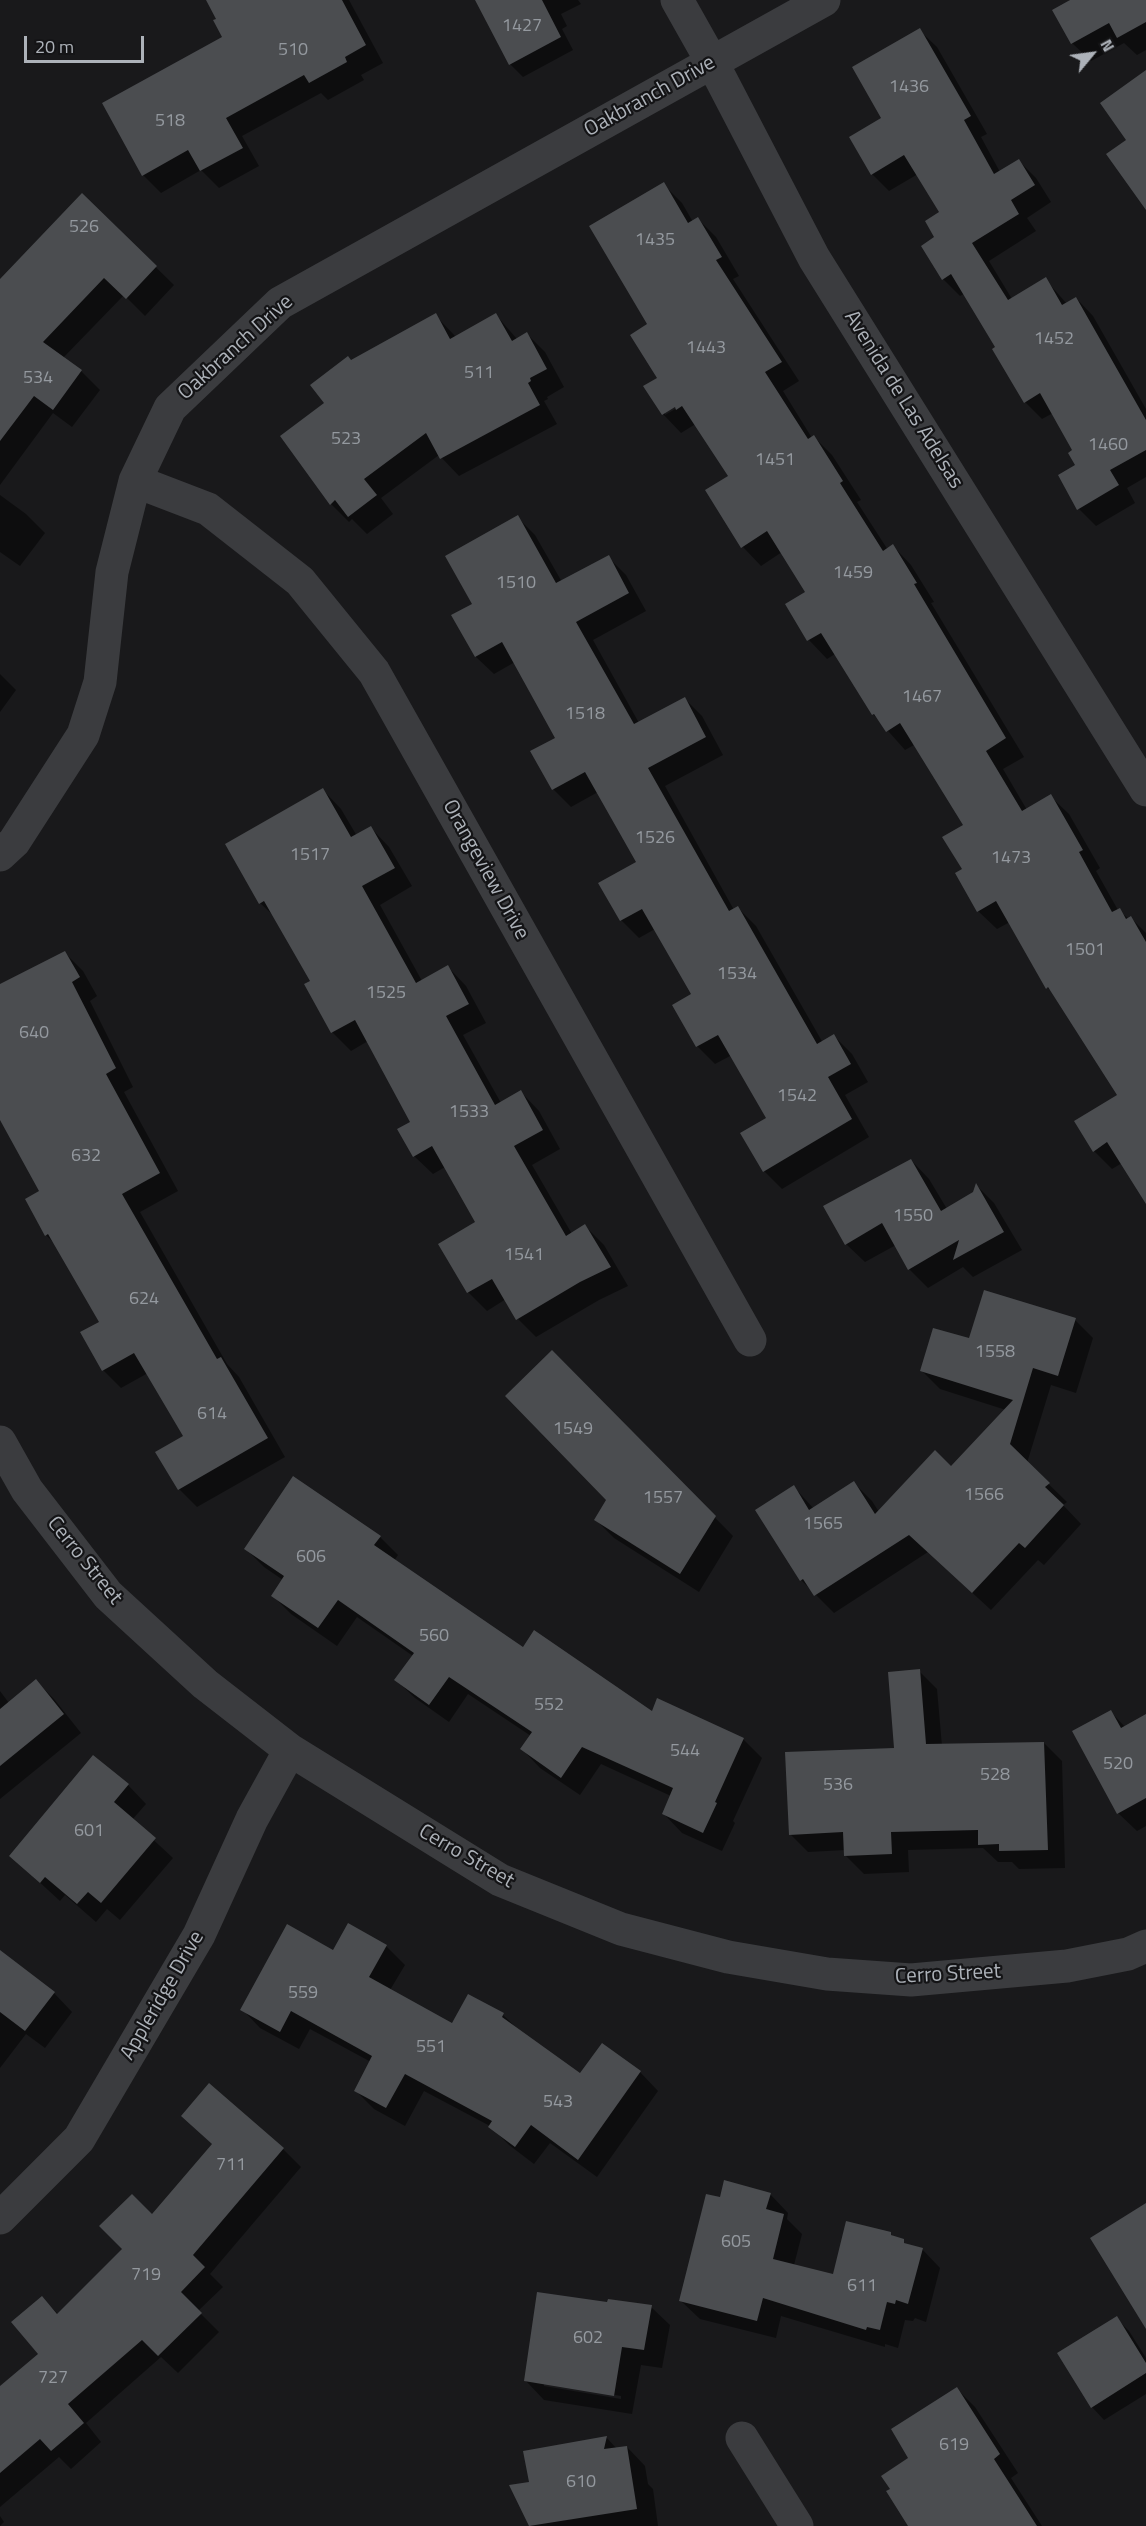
<!DOCTYPE html>
<html>
<head>
<meta charset="utf-8">
<style>
  body { margin:0 }
  #map { position:relative; width:1146px; height:2526px; overflow:hidden; background:#19191b; font-family:"Titillium Web",sans-serif }
  canvas { display:block }
  .north { position:absolute; left:1062px; top:24px; width:60px; height:60px; -webkit-text-stroke:4px #141416; paint-order:stroke; rotate:61deg; font-size:16px; font-weight:700; line-height:24px; text-align:center; color:#adb2b9 }
  .north::after { content:''; display:block; margin:auto; width:21px; height:27px; background:#adb2b9; clip-path:polygon(50% 0,100% 100%,50% 72%,0 100%) }
  .scale { position:absolute; left:24px; top:36px; width:120px; height:27px; box-sizing:border-box; border:3px solid #adb2b9; border-top:0; padding-left:8px; font-size:18px; line-height:21px; white-space:nowrap; color:#adb2b9; -webkit-text-stroke:4px #141416; paint-order:stroke }
</style>
</head>
<body>
<div id="map">
<canvas width="1146" height="2526"></canvas>
<div class="north">N</div>
<div class="scale">20 m</div>
</div>
<script>
const ctx = document.querySelector('canvas').getContext('2d');
ctx.lineJoin = 'round';
function paint(path, color) { ctx.fillStyle = color; ctx.fill(path, 'evenodd'); }
const poly = rows => new Path2D(rows.map(r => 'M' + r).join(''));
function stroke(path, color, width, dash) { ctx.strokeStyle = color; ctx.lineWidth = width; ctx.lineCap = dash ? 'butt' : 'round'; ctx.setLineDash(dash || []); ctx.stroke(path); }
function label(font, color, halo, rows, align = 'center') {
  ctx.font = font + ' "Titillium Web",sans-serif'; ctx.lineWidth = 4.5; ctx.setLineDash([]); ctx.textBaseline = 'middle'; ctx.strokeStyle = halo; ctx.fillStyle = color; for (const [text, x, y, turn = 0] of rows) {
    ctx.save(); ctx.translate(x, y); ctx.rotate((+turn || 0) * Math.PI / 180); ctx.textAlign = isNaN(turn) ? turn : align; if (halo) ctx.strokeText(text, 0, 0); ctx.fillText(text, 0, 0); ctx.restore();
  }
}
paint(poly([
  [207,0,349,0,383,63,361,75,364,80,328,100,321,93,242,136,259,166,219,188,201,170,161,193,143,175,224,37,218,19],
  [476,0,578,0,581,4,561,14,567,26,562,29,573,50,523,77,510,64],
  [1069,0,1146,0,1146,50,1137,55,1124,43,1091,61,1072,43],
  [919,30,937,47,987,134,981,137,1000,172,1019,161,1036,178,1051,202,1027,218,1036,231,989,261,1012,299,1045,279,1067,304,1076,298,1093,316,1146,409,1146,477,1127,488,1135,503,1096,526,1079,509,1074,451,1053,413,1042,419,1025,402,997,348,964,294,960,296,943,279,936,238,942,213,918,174,889,191,872,174,883,118],
  [663,184,682,203,693,222,698,219,716,237,739,276,733,279,799,381,783,391,812,438,814,437,832,455,861,500,857,502,888,550,893,546,911,565,934,602,931,603,1024,757,1003,769,1027,810,1050,796,1069,814,1100,868,1096,871,1118,910,1129,919,1131,918,1146,933,1146,1198,1122,1163,1112,1169,1094,1151,1119,1095,1056,996,1048,988,1010,922,997,929,978,911,964,869,965,825,914,745,905,750,873,714,835,654,827,659,809,640,787,605,807,592,782,552,761,566,743,547,707,491,730,476,697,426,694,425,681,433,663,414,649,325],
  [680,402,682,405,665,415,665,411],
  [82,195,174,285,145,316,124,295,63,358,81,371,100,390,72,427,53,413,0,485,0,301],
  [435,315,456,337,496,315,517,339,527,334,545,352,564,387,547,397,548,399,544,401,557,424,459,476,439,455,381,498,393,514,367,534,352,519,349,522,331,504,326,403,351,362],
  [0,495,26,514,45,533,20,566,0,552],
  [517,517,535,535,562,582,608,557,626,575,646,611,593,640,639,723,684,698,702,716,723,755,665,786,734,910,738,908,756,926,823,1043,834,1036,852,1054,868,1082,845,1095,869,1137,782,1189,764,1171,768,1118,732,1055,715,1064,697,1046,674,1005,693,994,655,929,639,938,621,920,638,862,598,792,571,807,554,790,532,752,557,738,515,662,494,674,476,657,453,616,474,604],
  [0,674,16,690,0,712],
  [323,790,341,809,357,836,371,828,389,847,412,886,380,905,422,981,448,967,466,986,486,1023,463,1035,501,1103,521,1092,539,1111,560,1149,532,1165,572,1234,585,1226,604,1245,628,1286,599,1300,536,1337,518,1319,506,1299,487,1311,468,1292,477,1222,445,1167,433,1174,414,1156,412,1122,368,1041,351,1051,332,1032,312,981,275,917,260,903],
  [65,953,83,971,97,996,90,1001,133,1087,124,1092,178,1191,140,1212,227,1364,239,1377,285,1457,197,1507,179,1489,185,1437,148,1373,121,1388,103,1370,101,1322,55,1244,46,1235,27,1199,41,1192,0,1117,0,985],
  [911,1160,929,1179,947,1209,975,1193,977,1186,994,1203,1022,1250,973,1277,963,1267,928,1288,909,1269,896,1245,865,1262,846,1244],
  [1075,1320,1093,1338,1076,1393,1051,1385,1027,1463,1067,1502,1063,1505,1081,1524,1044,1565,1038,1560,991,1610,928,1552,834,1613,801,1580,757,1511,794,1487,814,1509,854,1483,872,1501,879,1512,951,1468,1006,1410,940,1389,922,1371,970,1340],
  [552,1352,733,1536,699,1592,614,1538,596,1520,608,1500],
  [380,1537,398,1555,394,1561,523,1649,652,1713,743,1739,762,1758,733,1821,735,1823,722,1851,682,1833,664,1814,671,1796,601,1764,580,1795,540,1768,522,1749,531,1736,468,1694,449,1722,415,1698,396,1680,413,1656,357,1617,337,1646,291,1614,273,1596,283,1580,264,1567,246,1549],
  [919,1671,937,1689,942,1746,1044,1743,1062,1761,1065,1868,1019,1869,1012,1862,998,1862,983,1848,908,1850,909,1872,864,1874,846,1856,846,1850,808,1852,790,1834,895,1749],
  [36,1681,54,1699,81,1733,0,1799,0,1691,9,1703],
  [1111,1712,1125,1727,1146,1716,1146,1826,1137,1831,1118,1813],
  [128,1785,146,1804,132,1820,173,1858,120,1920,107,1909,96,1922,65,1895,60,1901,11,1856],
  [386,1946,405,1965,390,1990,453,2025,469,1996,503,2015,522,2033,581,2075,640,2072,658,2091,597,2177,550,2143,534,2164,509,2145,490,2126,424,2091,405,2126,374,2109,355,2090,371,2062,310,2029,299,2049,260,2028,242,2009,334,1952],
  [0,1952,54,1993,72,2012,45,2048,26,2034,0,2068],
  [183,2116,283,2149,301,2167,210,2274,223,2287,198,2311,219,2332,178,2373,161,2357,86,2423,101,2442,71,2469,59,2457,0,2507,0,2388,40,2354,42,2298,59,2315,124,2249,213,2145],
  [770,2194,788,2213,787,2219,802,2234,794,2265,834,2275,890,2234,908,2246,922,2249,940,2268,926,2322,915,2318,913,2321,905,2320,898,2348,885,2344,885,2347,781,2316,776,2338,700,2319,681,2301,721,2199],
  [608,2304,651,2307,670,2325,662,2368,641,2365,632,2414,544,2400,526,2381],
  [544,2383,621,2396,621,2399,544,2386],
  [1116,2318,1129,2331,1146,2358,1146,2394,1104,2420,1092,2407],
  [957,2389,975,2407,1018,2473,1011,2478,1042,2526,910,2526,911,2459],
  [606,2437,617,2449,627,2447,645,2466,648,2484,653,2489,658,2526,531,2526,511,2487,530,2483],
  [0,2516,4,2522,0,2526]
]), '#0007');
paint(poly([
  [206,0,342,0,366,45,345,57,347,62,309,83,304,75,226,118,243,148,200,171,188,150,142,176,102,103,222,37,213,20,216,19],
  [475,0,542,0,561,37,509,65],
  [1070,0,1146,0,1146,22,1117,38,1109,23,1071,44,1052,10],
  [920,28,971,116,964,120,994,174,1019,159,1035,185,1011,200,1019,214,972,243,1008,300,1046,277,1062,305,1076,297,1146,420,1146,450,1110,470,1119,485,1077,510,1058,475,1075,465,1068,453,1072,450,1040,393,1024,403,992,349,995,347,951,274,942,280,921,246,934,237,925,221,939,212,904,155,871,175,849,137,881,118,852,67],
  [1146,70,1146,210,1106,154,1126,140,1100,103],
  [664,182,688,223,698,217,722,257,716,260,782,362,765,372,808,439,814,435,843,481,840,483,883,551,893,544,917,583,914,584,1006,738,986,751,1022,811,1051,794,1083,850,1079,852,1112,912,1120,908,1126,919,1131,916,1146,942,1146,1204,1107,1142,1093,1152,1074,1121,1117,1095,1048,987,1046,989,996,901,977,912,955,873,962,869,942,837,963,825,900,723,886,732,874,714,872,715,821,633,807,641,785,604,805,592,767,531,741,548,705,490,728,476,682,406,676,410,675,407,662,415,643,386,657,378,630,335,647,324,589,226],
  [82,193,157,266,126,299,104,278,43,342,82,370,53,410,34,396,0,441,0,279],
  [436,313,450,339,496,313,512,341,527,332,547,369,530,378,531,381,528,383,540,405,440,459,426,433,364,479,377,495,348,517,335,500,330,505,280,436,324,403,310,385,348,356,351,360],
  [518,515,556,583,609,555,629,593,576,622,634,724,685,697,706,737,648,768,729,911,738,906,817,1044,834,1034,851,1064,828,1077,852,1119,763,1172,740,1133,766,1118,718,1035,696,1047,672,1005,691,994,642,909,620,921,598,883,636,862,585,772,552,790,530,751,555,738,502,642,475,657,451,615,472,604,445,556],
  [323,788,351,837,371,826,395,868,362,886,416,983,448,965,469,1004,446,1016,495,1105,521,1090,543,1130,514,1146,566,1236,585,1224,611,1267,580,1282,516,1320,492,1279,467,1293,438,1244,475,1222,432,1146,413,1157,397,1129,410,1122,355,1020,331,1033,304,984,310,981,264,901,259,904,225,844],
  [65,951,80,977,72,982,116,1068,106,1074,160,1173,122,1194,217,1359,221,1357,268,1438,178,1490,155,1452,183,1436,134,1353,102,1371,80,1332,99,1322,48,1234,45,1236,25,1199,39,1191,0,1120,0,984],
  [911,1159,941,1211,973,1192,976,1183,1004,1232,953,1260,959,1240,908,1270,882,1223,845,1245,823,1206],
  [984,1290,1076,1318,1058,1376,1033,1368,1010,1444,1050,1483,1045,1487,1064,1505,1025,1548,1019,1543,972,1593,909,1535,814,1596,803,1579,800,1581,755,1510,794,1485,809,1510,854,1481,875,1514,935,1450,951,1466,1013,1400,920,1371,933,1328,969,1338],
  [552,1350,716,1516,680,1574,594,1520,606,1500,505,1396],
  [293,1476,381,1536,374,1545,523,1647,534,1630,652,1711,657,1698,744,1738,715,1802,717,1803,703,1833,662,1814,673,1788,582,1747,561,1778,520,1749,532,1732,449,1677,429,1705,394,1680,414,1653,338,1600,318,1628,271,1596,284,1576,244,1549],
  [920,1669,926,1744,1044,1742,1048,1850,999,1851,999,1844,978,1845,978,1830,891,1832,892,1854,844,1856,843,1832,789,1835,785,1752,894,1748,888,1672],
  [36,1679,64,1714,0,1766,0,1709],
  [1111,1710,1121,1728,1146,1714,1146,1798,1117,1814,1072,1731],
  [93,1755,129,1784,114,1802,156,1838,101,1903,88,1892,77,1904,45,1877,40,1883,9,1856],
  [348,1923,387,1945,369,1977,452,2023,468,1994,504,2013,502,2017,580,2073,602,2043,641,2071,578,2160,531,2125,515,2147,488,2127,492,2121,405,2074,386,2108,354,2091,372,2056,291,2011,280,2032,240,2010,287,1924,333,1950],
  [0,1950,55,1992,25,2031,0,2012],
  [209,2083,284,2148,193,2255,205,2267,181,2292,202,2313,158,2356,142,2340,68,2404,84,2423,51,2451,40,2439,0,2473,0,2386,38,2354,11,2322,42,2296,57,2314,122,2249,99,2226,132,2194,152,2214,212,2144,181,2116],
  [724,2180,771,2193,766,2209,784,2214,773,2259,833,2274,846,2221,891,2232,891,2235,904,2239,904,2243,923,2248,908,2304,896,2300,895,2304,887,2302,880,2330,867,2327,866,2330,763,2298,757,2321,679,2301,706,2194,720,2197],
  [1146,2203,1146,2329,1090,2238],
  [537,2292,607,2302,608,2299,652,2305,644,2350,622,2347,614,2396,524,2381],
  [1117,2316,1146,2363,1146,2373,1091,2408,1057,2353],
  [957,2387,1000,2454,994,2459,1037,2526,908,2526,886,2491,890,2489,881,2476,908,2458,891,2429],
  [607,2436,604,2449,627,2446,637,2509,529,2526,509,2485,529,2482,523,2451]
]), '#4b4d50');
stroke(poly([
  [677,0,712,62,814,258,1146,790],
  [135,481,208,509,300,581,374,672,750,1340],
  [0,855,14,842,83,735,100,682,112,572,135,481,170,408,280,303,824,0],
  [0,1442,27,1490,108,1595,205,1684,290,1750,500,1880,621,1929,728,1957,827,1974,911,1980,1067,1966,1128,1954,1146,1946],
  [0,2218,79,2139,199,1935,252,1819,290,1750],
  [742,2438,797,2526]
]), '#3b3c3f', 33);
label('18px', '#94999f', null, [
  ["1427",522,27],
  ["510",293,51],
  ["1436",909,88],
  ["518",170,122],
  ["526",84,228],
  ["1435",655,241],
  ["1452",1054,340],
  ["1443",706,349],
  ["511",479,374],
  ["534",38,379],
  ["523",346,440],
  ["1460",1108,446],
  ["1451",775,461],
  ["1459",853,574],
  ["1510",516,584],
  ["1467",922,698],
  ["1518",585,715],
  ["1526",655,839],
  ["1517",310,856],
  ["1473",1011,859],
  ["1501",1085,951],
  ["1534",737,975],
  ["1525",386,994],
  ["640",34,1034],
  ["1542",797,1097],
  ["1533",469,1113],
  ["632",86,1157],
  ["1550",913,1217],
  ["1541",524,1256],
  ["624",144,1300],
  ["1558",995,1353],
  ["614",212,1415],
  ["1549",573,1430],
  ["1566",984,1496],
  ["1557",663,1499],
  ["1565",823,1525],
  ["606",311,1558],
  ["560",434,1637],
  ["552",549,1706],
  ["544",685,1752],
  ["520",1118,1765],
  ["528",995,1776],
  ["536",838,1786],
  ["601",89,1832],
  ["559",303,1994],
  ["551",431,2048],
  ["543",558,2103],
  ["711",231,2166],
  ["605",736,2243],
  ["719",146,2276],
  ["611",862,2287],
  ["602",588,2339],
  ["727",53,2379],
  ["619",954,2446],
  ["610",581,2483]
]);
label('21px', '#adb2b9', '#141416', [
  ["Oakbranch Drive",650,97,-29],
  ["Oakbranch Drive",236,348,-42],
  ["Avenida de Las Adelsas",903,400,58],
  ["Orangeview Drive",485,870,61],
  ["Cerro Street",84,1561,51],
  ["Cerro Street",466,1857,30],
  ["Cerro Street",948,1975,-3],
  ["Appleridge Drive",163,1996,-60]
]);
</script>
</body>
</html>
